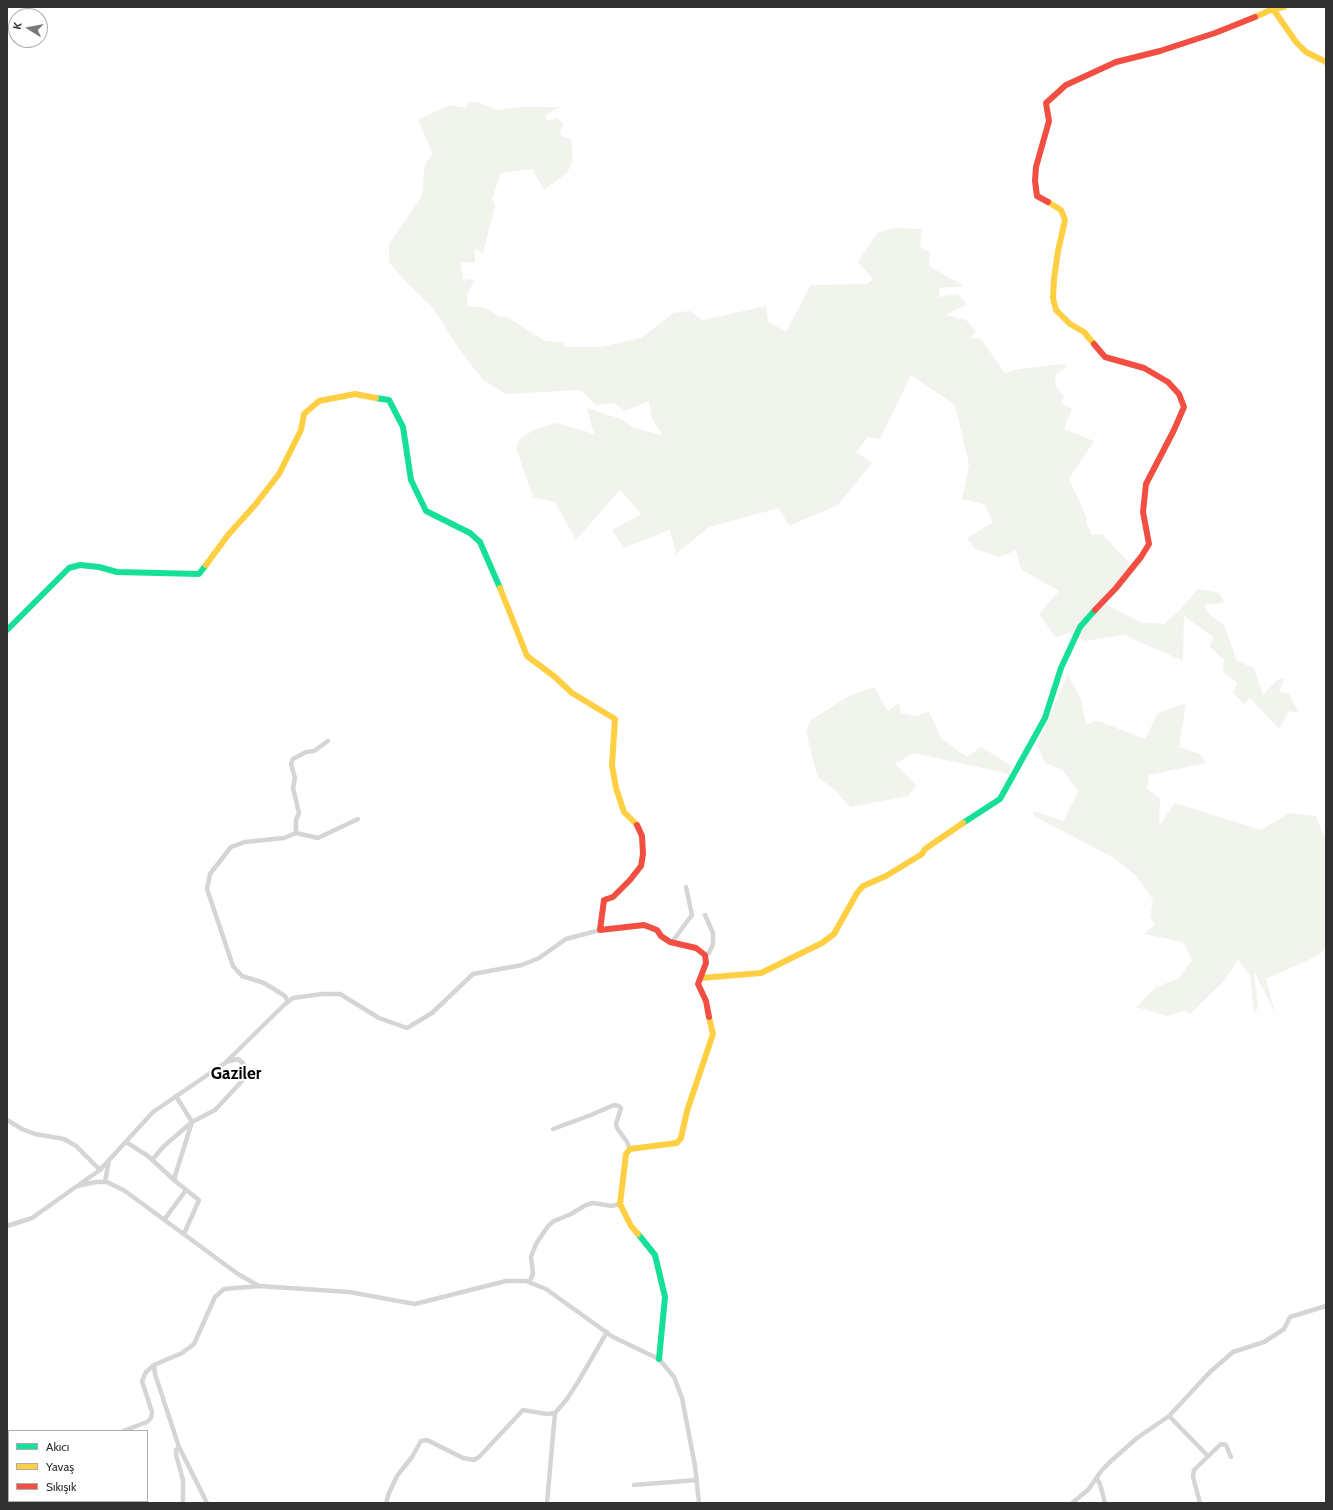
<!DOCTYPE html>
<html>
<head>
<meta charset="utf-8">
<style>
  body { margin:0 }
  #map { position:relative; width:1333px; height:1510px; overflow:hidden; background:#fff; font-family:Cabin,sans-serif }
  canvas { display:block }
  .frame { position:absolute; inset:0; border:8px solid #313131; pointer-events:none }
  .legend { position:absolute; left:8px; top:1430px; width:140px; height:72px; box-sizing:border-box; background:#fff; border:1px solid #adadad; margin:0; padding:5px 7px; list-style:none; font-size:12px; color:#313131 }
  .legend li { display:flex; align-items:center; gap:8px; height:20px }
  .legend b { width:20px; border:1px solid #adadad }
  .north { position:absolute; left:8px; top:8px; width:40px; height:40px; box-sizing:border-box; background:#fff; border:1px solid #adadad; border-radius:50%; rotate:281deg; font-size:11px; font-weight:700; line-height:16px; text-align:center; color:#313131 }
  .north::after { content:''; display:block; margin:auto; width:14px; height:18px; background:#797979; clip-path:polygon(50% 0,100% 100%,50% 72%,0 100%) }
</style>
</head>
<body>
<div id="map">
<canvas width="1333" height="1510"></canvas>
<div class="frame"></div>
<ul class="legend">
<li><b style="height:5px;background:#16e098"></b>Akıcı</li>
<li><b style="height:5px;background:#ffcf43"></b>Yavaş</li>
<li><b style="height:5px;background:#f24e42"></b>Sıkışık</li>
</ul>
<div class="north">K</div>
</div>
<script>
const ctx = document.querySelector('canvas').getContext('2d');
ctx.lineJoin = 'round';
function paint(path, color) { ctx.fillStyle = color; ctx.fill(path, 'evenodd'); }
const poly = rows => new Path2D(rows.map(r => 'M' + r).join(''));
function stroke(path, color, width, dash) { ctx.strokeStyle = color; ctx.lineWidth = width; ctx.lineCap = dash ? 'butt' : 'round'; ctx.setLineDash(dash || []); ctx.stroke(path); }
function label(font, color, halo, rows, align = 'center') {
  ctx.font = font + ' Cabin,sans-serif'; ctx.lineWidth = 4; ctx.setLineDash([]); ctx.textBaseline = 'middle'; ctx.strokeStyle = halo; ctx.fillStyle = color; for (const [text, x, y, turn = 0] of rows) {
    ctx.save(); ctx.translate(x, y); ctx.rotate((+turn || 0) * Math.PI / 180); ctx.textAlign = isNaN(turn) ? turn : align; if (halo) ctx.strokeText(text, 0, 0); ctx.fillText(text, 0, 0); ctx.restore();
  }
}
paint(poly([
  [469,102,478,102,496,110,519,107,561,107,546,114,546,121,557,118,564,124,560,131,561,136,571,139,573,161,567,173,544,190,532,169,501,173,492,199,495,205,483,254,475,249,475,263,461,262,463,280,471,279,474,281,467,295,468,306,486,308,500,317,507,317,545,341,562,342,566,347,600,347,641,338,673,313,690,311,702,320,766,306,768,321,786,332,811,285,867,284,873,279,858,262,877,233,894,228,922,229,920,247,930,252,929,266,964,286,940,288,939,297,958,294,967,304,946,315,966,320,976,331,971,338,981,339,1005,373,1019,369,1064,364,1067,367,1056,374,1055,385,1064,397,1061,403,1072,409,1064,429,1094,441,1069,479,1087,518,1086,523,1092,535,1102,534,1131,565,1101,600,1109,606,1140,622,1164,624,1180,610,1198,589,1220,593,1224,603,1204,605,1209,614,1224,625,1237,661,1254,668,1263,695,1277,680,1285,678,1279,691,1289,694,1299,713,1289,711,1279,729,1250,698,1244,704,1233,693,1237,682,1223,672,1224,660,1210,647,1213,637,1184,616,1183,661,1124,635,1085,641,1069,633,1056,638,1039,614,1059,591,1021,569,1016,550,1000,557,975,549,967,538,993,522,984,504,962,499,969,464,955,405,911,375,880,439,868,437,856,452,872,463,838,505,789,526,779,508,709,527,676,554,670,530,624,548,612,530,641,514,620,490,576,540,555,502,533,497,516,448,520,439,535,429,557,423,594,434,587,408,621,419,634,428,662,435,652,418,649,401,625,411,614,403,596,405,580,390,506,394,483,380,459,349,433,308,406,282,389,262,389,244,422,196,425,164,433,154,418,120,449,105,466,108],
  [1068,674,1081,699,1086,724,1098,721,1145,739,1158,713,1186,703,1179,747,1200,754,1206,763,1149,775,1147,789,1160,798,1159,826,1175,803,1261,830,1289,813,1316,816,1326,841,1326,949,1317,956,1266,979,1275,1013,1254,971,1258,1008,1254,1013,1250,975,1238,960,1224,981,1190,1014,1183,1011,1167,1016,1136,1007,1156,987,1178,979,1192,960,1183,942,1144,934,1155,924,1150,917,1153,900,1136,876,1114,858,1034,816,1033,811,1064,821,1078,791,1062,770,1045,763,1037,745],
  [874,687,888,711,899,703,901,713,918,716,929,711,941,738,967,757,981,747,1012,766,1009,774,914,753,895,764,916,785,909,796,850,807,834,789,818,778,806,732,811,720,849,696]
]), '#f1f4ec');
stroke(poly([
  [296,833,296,820,299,813,293,788,295,778,291,764,293,759,306,752,314,751,328,741],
  [705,915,713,933,713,944,709,953,705,955],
  [672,942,692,915,686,887],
  [288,1002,285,996,274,989,264,983,242,976,233,966,207,889,210,874,231,847,245,842,284,838,296,833,318,838,358,819],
  [176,1096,192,1122,215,1110,243,1080,245,1075,243,1063,238,1059,226,1062],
  [7,1120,22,1129,35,1134,64,1139,76,1146,100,1170],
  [553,1129,591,1115,614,1105,619,1106,621,1108,616,1124,617,1128,627,1142,630,1149],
  [126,1142,148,1156,175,1181],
  [152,1160,164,1146,192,1122],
  [105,1182,109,1160],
  [80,1184,100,1170,153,1112,225,1063,284,1005,293,998,322,994,340,994,379,1018,407,1028,432,1013,473,974,522,965,539,958,566,939,600,930],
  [164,1220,186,1190],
  [7,1226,32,1218,77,1186,96,1182,107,1182,125,1191,238,1274,259,1286,349,1292,415,1304,506,1281,526,1281,546,1289,613,1337,659,1359,674,1377,682,1398,695,1466,699,1503],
  [184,1234,199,1200,175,1181,175,1176,192,1122],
  [529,1282,533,1274,531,1257,536,1244,548,1226,554,1221,571,1214,586,1205,593,1203,612,1206,620,1204],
  [1169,1416,1208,1456],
  [123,1431,147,1422,151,1418,152,1412,142,1381,146,1372,154,1365],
  [179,1447,176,1450,176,1455,183,1480,183,1503],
  [1097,1479,1100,1484,1105,1503],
  [634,1485,697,1480],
  [207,1503,179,1447,155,1374,154,1365,182,1353,194,1344,215,1297,224,1289,259,1286],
  [386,1503,389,1493,397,1476,412,1457,421,1441,427,1440,463,1458,474,1460,479,1457,523,1410,547,1414,555,1413],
  [547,1503,555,1413,567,1399,578,1382,607,1332],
  [1072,1503,1088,1490,1102,1470,1111,1461,1137,1438,1169,1416,1210,1372,1233,1352,1264,1342,1284,1329,1290,1317,1326,1306],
  [1200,1503,1193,1477,1194,1470,1221,1444,1226,1445,1231,1457]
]), '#d5d5d5', 4.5);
stroke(poly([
  [376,398,389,400,403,427,411,480,426,511,470,533,480,542,500,588],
  [7,630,69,568,80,565,99,567,117,572,199,574,206,565],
  [963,823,1000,799,1045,718,1061,668,1080,627,1095,610],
  [638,1234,655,1255,665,1297,659,1359]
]), '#16e098', 6);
stroke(poly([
  [1271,7,1273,9,1284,7],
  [1255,17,1273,9,1296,42,1306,52,1326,62],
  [1048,202,1061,210,1065,220,1058,251,1054,279,1053,298,1056,310,1070,324,1084,332,1094,344],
  [206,565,228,535,255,505,279,474,301,430,304,414,319,401,355,394,376,398],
  [500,588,527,656,555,677,572,693,615,719,612,765,616,788,624,812,637,825],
  [701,978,761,973,822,943,834,934,857,893,863,886,886,876,922,854,925,849,963,823],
  [638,1234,631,1226,620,1204,626,1154,630,1149,677,1143,681,1138,687,1111,713,1034,709,1017]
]), '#ffcf43', 6);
stroke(poly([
  [1048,202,1037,196,1035,181,1036,167,1049,121,1046,103,1066,85,1116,62,1160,51,1215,33,1255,17],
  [1094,344,1105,357,1144,368,1168,382,1179,394,1184,407,1174,430,1146,484,1143,512,1149,544,1141,557,1116,588,1095,610],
  [637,825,642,836,643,854,641,866,630,880,613,897,604,900,600,930,644,925,657,930,661,936,670,942,696,948,705,955,706,963,698,984,706,1001,709,1017]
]), '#f24e42', 6);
label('bold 17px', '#000', '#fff', [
  ["Gaziler",236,1074]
]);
</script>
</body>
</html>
